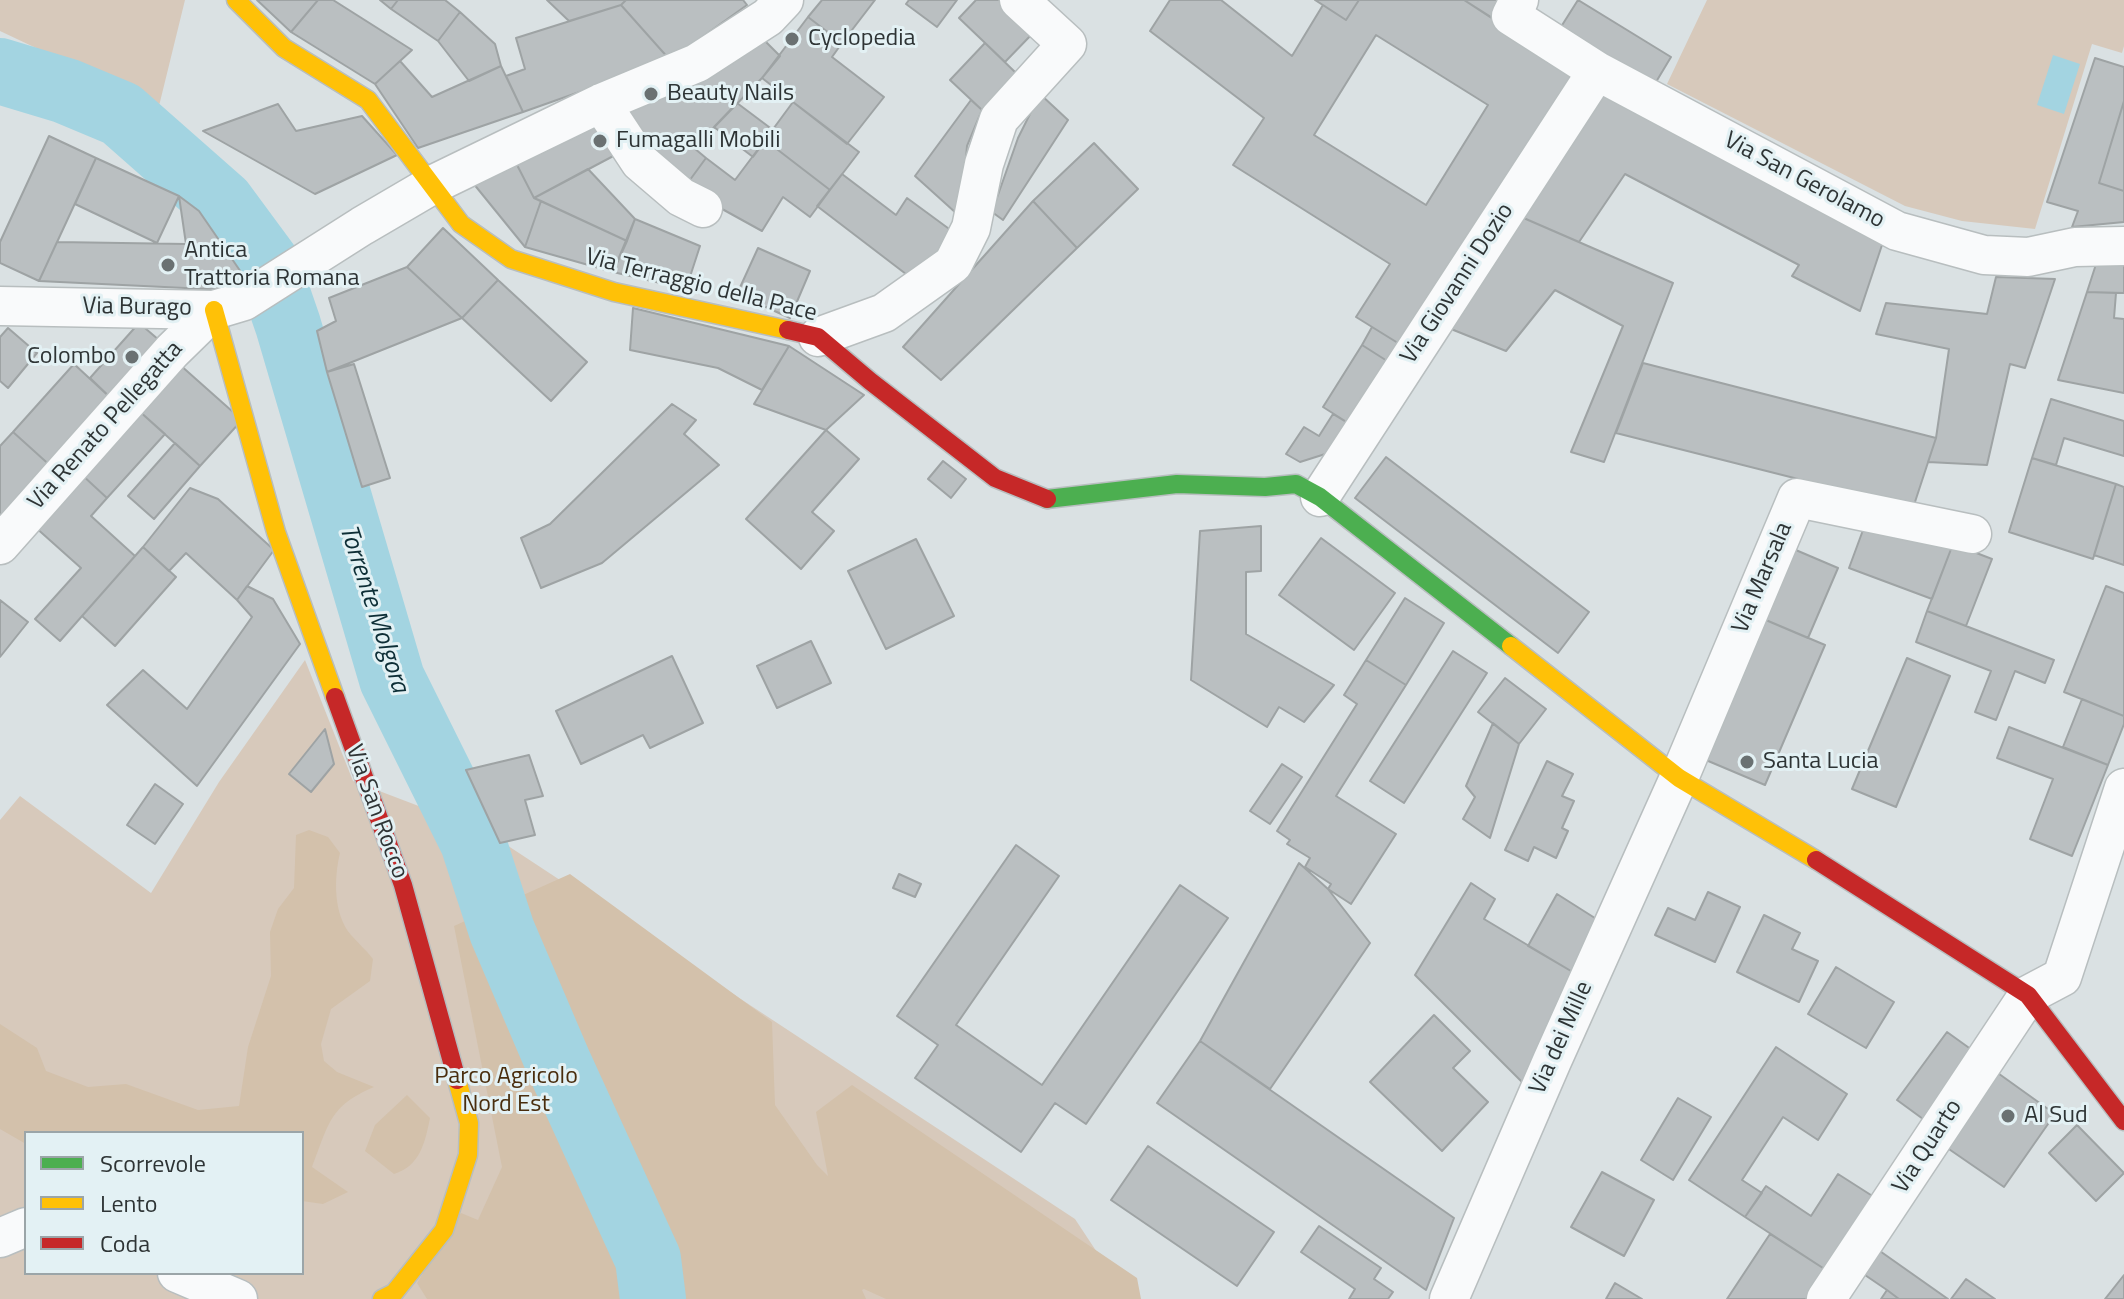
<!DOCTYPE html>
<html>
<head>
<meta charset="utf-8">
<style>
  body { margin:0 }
  #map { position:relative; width:2124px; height:1299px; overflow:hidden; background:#dae1e3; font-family:"Titillium Web",sans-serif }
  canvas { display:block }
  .legend { position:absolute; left:24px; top:1131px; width:280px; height:144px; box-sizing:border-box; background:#e3f1f4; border:2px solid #9ba5a8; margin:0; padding:10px 14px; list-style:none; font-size:24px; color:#2e3435 }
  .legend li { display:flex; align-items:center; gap:16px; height:40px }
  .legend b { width:40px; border:2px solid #9ba5a8 }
</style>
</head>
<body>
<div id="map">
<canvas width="2124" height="1299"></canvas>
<ul class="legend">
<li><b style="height:10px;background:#4caf50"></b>Scorrevole</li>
<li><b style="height:10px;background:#ffc107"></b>Lento</li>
<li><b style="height:10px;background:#c62828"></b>Coda</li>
</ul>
</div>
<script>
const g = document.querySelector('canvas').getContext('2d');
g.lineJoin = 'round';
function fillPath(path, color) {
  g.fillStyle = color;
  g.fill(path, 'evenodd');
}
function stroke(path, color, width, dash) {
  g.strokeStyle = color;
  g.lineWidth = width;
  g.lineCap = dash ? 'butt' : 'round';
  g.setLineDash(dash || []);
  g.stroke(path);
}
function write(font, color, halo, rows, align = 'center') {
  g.font = font + ' "Titillium Web",sans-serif';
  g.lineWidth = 6;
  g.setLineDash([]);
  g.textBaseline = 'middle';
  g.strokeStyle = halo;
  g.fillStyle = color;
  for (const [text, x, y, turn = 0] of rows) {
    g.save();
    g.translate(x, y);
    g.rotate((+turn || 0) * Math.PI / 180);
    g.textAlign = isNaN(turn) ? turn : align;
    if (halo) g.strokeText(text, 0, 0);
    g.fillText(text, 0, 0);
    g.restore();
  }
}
const green = new Path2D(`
  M0,0h185l-26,106 -159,-75z
  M1707,0h417v46l-2,7 -30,-9 -57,185 -73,-8 -57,-15 -238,-122z
  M305,660l48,121 134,51 588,387 53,80h-1128v-479l20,-24 131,97 68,-111zM26,1133h276v140h-276z`);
const forest = new Path2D(`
  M309,830l19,7 12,16c-6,25 -7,61 11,82 7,8 15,15 22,24l-3,22 -39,28 -10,35 3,17 13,11 37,15c-45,19 -45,37 -62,80l36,25 -25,12 -21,-3v-68h-276v11l-26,-15v-105l37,24 9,23 42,16 38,-3 72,26 41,-4 9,-59 23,-71 -1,-44 8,-23 16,-21 2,-53z
  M570,874l202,148 3,83 42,60 11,11 -12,-64 36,-27 285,193 4,21h-255l-22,-10 -2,1 4,9h-439l-10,-16 44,-70 17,7 24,-53 -48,-241z
  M407,1095l23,23c-5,25 -10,48 -36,56l-29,-23 10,-26z`);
const water = new Path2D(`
  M2053,55l27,9 -16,50 -27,-9z`);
const river = new Path2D(`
  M0,71l66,20 55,23 101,89 45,61 21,61 104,354 81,163 29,89 56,131 90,197 5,40`);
const building = new Path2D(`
  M257,0h61l-27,32z
  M318,0h15l79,50 -37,34 -84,-52z
  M380,0h18l-7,9z
  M398,0h47l15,12 -22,29 -47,-32z
  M547,0h79l-5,5 -52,16z
  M626,0h117l4,5 -77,55 -49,-55z
  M822,0h53l-33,43 -34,-26z
  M909,0h48l-20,27 -31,-23z
  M976,0h24l34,32 -29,30 -46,-44z
  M1170,0h51l71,56 31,-51 23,15 13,-20h105l117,74 -175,274 -50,-31 34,-53 -157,-99 31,-47 -114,-87zM1376,35l112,70 -62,100 -112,-70z
  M1315,0h44l-13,20z
  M1464,0h38l-9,19z
  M1578,0l93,57 -18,30 -94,-57z
  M621,5l49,55 -147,52 -17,-36 19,-7 -9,-31z
  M460,12l35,32 6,22 -32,15 -31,-40z
  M808,17l34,26 -10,14 52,40 -37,47 -85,-66z
  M760,36l20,20 -18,22 -68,70 12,10 -22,30 -70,-79z
  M985,43l31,30 -34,37 -32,-30z
  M2095,58l29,9v34l-25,82 25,8v31l-52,5 6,-16 -31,-9z
  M400,61l32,36 69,-31 22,46 -105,36 -43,-64z
  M1605,88l278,154 -23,69 -68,-35 7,-11 -174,-91 -46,68 -60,-26z
  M1040,94l28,26 -65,100 -11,-8 26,-74z
  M971,100l11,10 -15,36 -4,46 -7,21 -41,-37z
  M2124,101v90l-25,-8z
  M793,102l66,50 -29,38 -65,-50z
  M737,103l36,27 -20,27 -39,-30z
  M278,104l18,27 66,-15 35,39 -82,39 -112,-63z
  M601,118l18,35 -85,45 -18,-35z
  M49,136l47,22 -57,123 -39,-18v-21z
  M765,140l65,50 -20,27 -27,-20 -21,34 -78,-43 22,-30 29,22z
  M1094,143l44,46 -61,59 -44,-47z
  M96,158l83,38 -22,47 -82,-39z
  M516,163l18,35 7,3 -16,46 -52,-64z
  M588,169l47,50 -8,22 -93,-43z
  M842,174l54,41 11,-17 49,36 -37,50 -102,-78z
  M179,196l20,15 44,64 -16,15 -188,-9 18,-39 129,2z
  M541,201l86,40 -14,31 -88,-25z
  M1033,201l44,47 -136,132 -38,-33z
  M1519,216l154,67 -69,179 -33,-10 52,-126 -68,-36 -49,61 -55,-22z
  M635,219l65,27 -14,43 -73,-17z
  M443,228l55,52 -36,38 -55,-51z
  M758,248l52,23 -20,47 -53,-24z
  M2099,255l25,1v37l-37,-1z
  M407,267l55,51 -135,54 -10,-41 19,-10 -7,-23z
  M1996,277l59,2 -30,89 -15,-4 -23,101 -59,-3 8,-24 13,-89 -73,-15 10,-31 101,11z
  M498,280l89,82 -36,39 -89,-83z
  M2087,292l29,1 -2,25 10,1v74l-66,-13z
  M633,308l156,38 -27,44 -44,-22 -88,-18z
  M139,323l27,23 -51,56 -25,-24z
  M1372,327l34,21 -11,18 -33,-21z
  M8,328l29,25 -29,35 -8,-7v-44z
  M1362,345l33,21 -39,62 -33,-21z
  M789,346l75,49 -38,35 -72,-26z
  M1643,363l293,75 -23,70 -297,-75z
  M74,364l41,38 -61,67 -41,-37z
  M179,364l63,56 -42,46 -62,-56z
  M354,364l36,114 -28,9 -35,-115z
  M2051,399l73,22v35l-60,-18 -8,27 -24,-7z
  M672,404l24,16 -12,14 35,31 -117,98 -61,25 -20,-50 29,-14z
  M138,410l27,24 -58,64 -26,-24z
  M1333,414l23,14 -15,21 -41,13 -14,-8 18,-27 15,9z
  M826,430l33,29 -47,53 22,19 -33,38 -55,-50z
  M13,432l41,37 -54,60v-83z
  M175,443l25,23 -46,53 -26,-23z
  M1386,457l203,155 -31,41 -203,-155z
  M2032,458l84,26 -23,75 -84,-27z
  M943,461l23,18 -15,19 -23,-19z
  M81,474l26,24 -16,18 44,40 -75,85 -25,-22 46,-51 -47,-42z
  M2116,484l8,3v78l-30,-10z
  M190,488l28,11 56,51 -37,50 -51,-47 -17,18 -26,-24z
  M1866,522l87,22 -21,55 -83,-31z
  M1261,526v45l-15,1v62l88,51 -30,37 -25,-15 -12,20 -76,-47 9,-149z
  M1321,538l74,55 -41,57 -75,-55z
  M916,539l38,77 -68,33 -38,-78z
  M1953,544l39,15 -26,67 -39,-15z
  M1784,545l54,23 -30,70 -54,-23z
  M143,547l33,30 -61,69 -33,-30z
  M247,586l26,13 27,45 -103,142 -90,-81 36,-35 44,39 65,-92 -15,-17z
  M2106,586l18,7v123l-60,-24z
  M1405,598l39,25 -38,62 -40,-25z
  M0,600l28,22 -28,35z
  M1927,611l127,49 -9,23 -30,-12 -19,49 -21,-8 16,-41 -75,-29z
  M1754,615l71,30 -60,140 -71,-30z
  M811,641l20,42 -54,25 -20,-42z
  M1453,651l34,22 -83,130 -34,-22z
  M672,656l31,67 -53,25 -7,-13 -62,29 -25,-53z
  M1907,658l43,18 -54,131 -44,-18z
  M1366,660l40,25 -70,111 60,38 -45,70 -23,-15 3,-5 -26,-17 5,-9 -23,-14 3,-4 -13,-9 80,-127 -13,-9z
  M1505,678l41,31 -27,35 -41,-32z
  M2082,699l42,17v8l-16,41 -45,-18z
  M1493,723l26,21 -29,94 -27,-19 12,-22 -9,-11z
  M2009,727l99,38 -36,91 -42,-17 23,-60 -56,-21z
  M325,729l9,35 -23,28 -22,-18z
  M529,755l14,41 -18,4 10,35 -35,8 -34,-73z
  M1547,761l26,13 -11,22 12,5 -12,27 6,3 -12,27 -22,-11 -6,14 -23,-11z
  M1282,764l20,13 -32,47 -20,-13z
  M155,784l28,20 -28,40 -28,-19z
  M1016,845l43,31 -103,149 86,60 138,-200 48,33 -142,206 -31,-21 -34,49 -106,-74 23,-33 -41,-29z
  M1299,863l29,26 42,54 -100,146 -70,-48z
  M899,874l22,10 -6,13 -22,-9z
  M1471,883l24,16 -11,20 92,55 -53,109 -108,-108z
  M1708,892l32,15 -25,55 -60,-27 13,-27 27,12z
  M1557,894l41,26 -22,54 -48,-28z
  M1764,915l36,18 -8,16 26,12 -19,41 -62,-30z
  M1836,967l58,35 -28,46 -58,-34z
  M1434,1015l36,36 -17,17 35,34 -46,49 -72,-69z
  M1947,1032l25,18 -49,69 -26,-19z
  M1200,1041l254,177 -28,72 -269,-187z
  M1776,1047l71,47 -29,46 -35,-23 -41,63 20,13 -17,24 -56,-37z
  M1995,1071l60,43 -51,73 -61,-42z
  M1678,1098l33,19 -38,63 -32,-20z
  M2077,1125l47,48 -28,28 -47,-48z
  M1148,1146l126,86 -37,54 -126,-86z
  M1602,1172l52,28 -30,56 -53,-29z
  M1838,1174l36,23 -48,73 -81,-53 21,-31 45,30z
  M1319,1226l62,42 -7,11 19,13 -5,7h-39l6,-10 -54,-37z
  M1770,1234l56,36 -19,29h-80z
  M1877,1249l71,50h-49l-12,-9 -25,-17z
  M2124,1275v24h-19z
  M1966,1279l29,20h-44z
  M1615,1283l27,16h-36z
  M1887,1290l12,9h-18z`);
const street = new Path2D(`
  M1519,0l-8,16 86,55 300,160 87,24 44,2 47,-10 49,-1
  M601,103l39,59 41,35 22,11
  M0,306l214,4 30,-9 118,-75 70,-41 169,-82 96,-40 71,-46 16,-17
  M818,337l66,-24 69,-49 18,-36 13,-64 15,-45 68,-75 -48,-44
  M1320,497l277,-426
  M0,545l172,-194 42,-41
  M0,1238l26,-11
  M177,1273l61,26
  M1449,1299l103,-238 127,-283 118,-280 175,36
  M1826,1299l202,-304 34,-18 62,-189`);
const fast = new Path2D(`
  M1047,499l130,-15 88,3 31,-3 24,13 191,149`);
const slow = new Path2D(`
  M236,0l48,48 84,52 93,124 50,35 103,33 174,38
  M214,310l62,222 59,165
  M1511,646l168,132 137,82
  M382,1299l12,-6 50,-63 24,-75 1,-32 -12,-43`);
const jam = new Path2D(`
  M788,330l30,7 52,44 125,97 52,21
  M335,697l68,188 54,195
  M1816,860l212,135 96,126`);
const markers = [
  [792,39,8,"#6a7172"],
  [651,94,8,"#6a7172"],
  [600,141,8,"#6a7172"],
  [168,265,8,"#6a7172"],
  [132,357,8,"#6a7172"],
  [1747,762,8,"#6a7172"],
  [2008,1116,8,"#6a7172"]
];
const poiNames = [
  ["Cyclopedia",808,39],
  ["Beauty Nails",667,94],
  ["Fumagalli Mobili",616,141],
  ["Antica",184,251],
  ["Trattoria Romana",184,279],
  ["Colombo",116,357,"right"],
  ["Santa Lucia",1763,762],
  ["Al Sud",2024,1116]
];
const streetNames = [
  ["Via San Gerolamo",1804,181,28],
  ["Via Giovanni Dozio",1458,284,-57],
  ["Via Terraggio della Pace",701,286,14],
  ["Via Burago",137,308,1],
  ["Via Renato Pellegatta",106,426,-48],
  ["Via Marsala",1763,578,-67],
  ["Via San Rocco",376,812,70],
  ["Via dei Mille",1562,1038,-66],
  ["Via Quarto",1928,1147,-57]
];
const parkNames = [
  ["Parco Agricolo",506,1077],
  ["Nord Est",506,1105]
];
const waterNames = [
  ["Torrente Molgora",373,609,72]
];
fillPath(green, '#d7c9bb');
fillPath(forest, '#d3c1ab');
fillPath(water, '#a3d4e1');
stroke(river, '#a3d4e1', 66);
fillPath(building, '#babfc1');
stroke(building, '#9ea3a4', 2);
stroke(street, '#b8bebf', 41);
stroke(fast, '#b8bebf', 21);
stroke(slow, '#b8bebf', 21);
stroke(jam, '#b8bebf', 21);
stroke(street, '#f9fafb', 38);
stroke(fast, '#4caf50', 18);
stroke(slow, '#ffc107', 18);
stroke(jam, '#c62828', 18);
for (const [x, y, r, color] of markers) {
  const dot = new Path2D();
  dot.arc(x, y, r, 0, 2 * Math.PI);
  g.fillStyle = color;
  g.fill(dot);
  stroke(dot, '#e3f1f4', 3);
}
write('24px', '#2e3435', '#e3f1f4', poiNames, 'left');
write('24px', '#2e3435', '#e3f1f4', streetNames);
write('24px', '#492d0d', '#e3f1f4', parkNames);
write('italic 26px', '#0d2e36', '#e3f1f4', waterNames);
</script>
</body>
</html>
